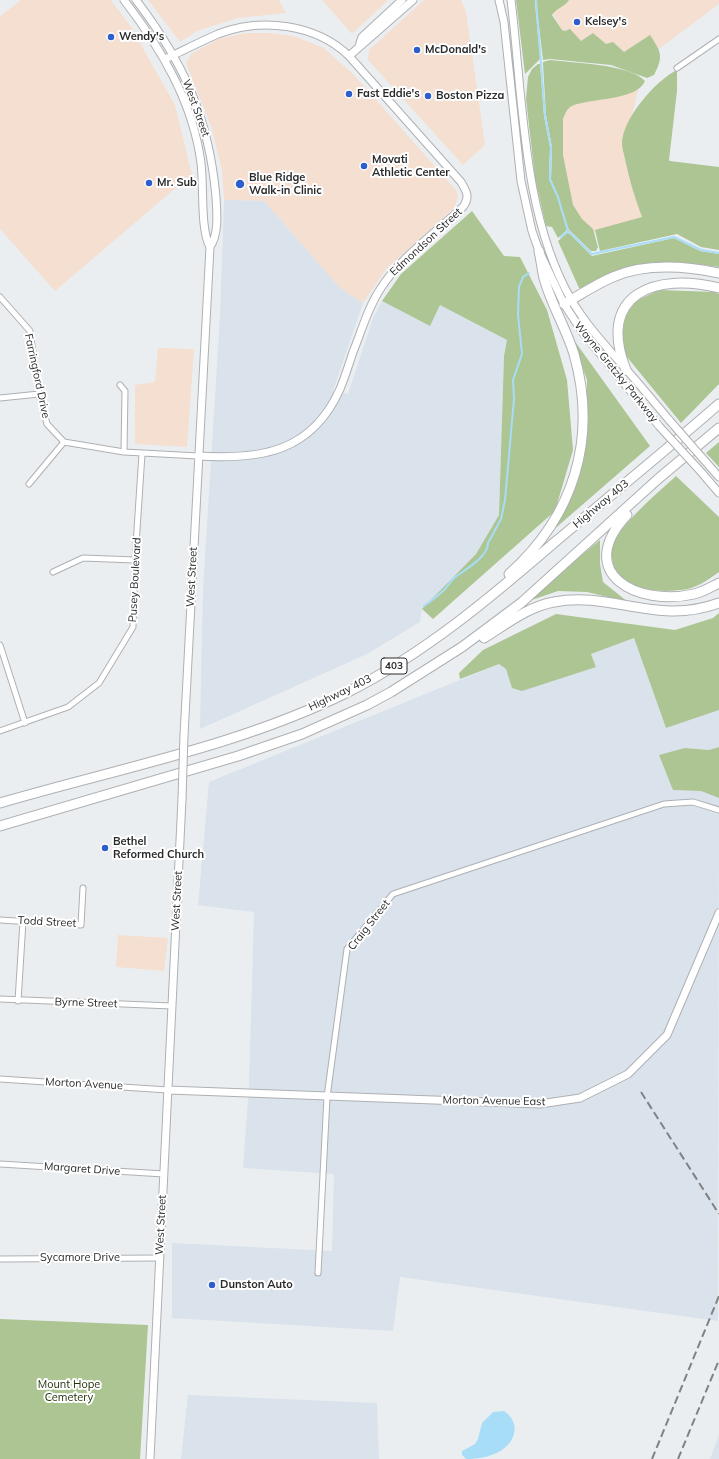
<!DOCTYPE html>
<html>
<head>
<meta charset="utf-8">
<style>
  body { margin:0 }
  canvas { display:block; background:#ebeef1 }
</style>
</head>
<body>
<canvas width="719" height="1459"></canvas>
<script>
const g = document.querySelector('canvas').getContext('2d');
g.lineJoin = 'round';
function fillPath(path, color) {
  g.fillStyle = color;
  g.fill(path, 'evenodd');
}
function stroke(path, color, width, dash) {
  g.strokeStyle = color;
  g.lineWidth = width;
  g.lineCap = dash ? 'butt' : 'round';
  g.setLineDash(dash || []);
  g.stroke(path);
}
function write(font, color, halo, rows, align = 'center') {
  g.font = font + ' Mulish,sans-serif';
  g.lineWidth = 4;
  g.setLineDash([]);
  g.textBaseline = 'middle';
  g.strokeStyle = halo;
  g.fillStyle = color;
  for (const [text, x, y, turn = 0] of rows) {
    g.save();
    g.translate(x, y);
    g.rotate((+turn || 0) * Math.PI / 180);
    g.textAlign = isNaN(turn) ? turn : align;
    if (halo) g.strokeText(text, 0, 0);
    g.fillText(text, 0, 0);
    g.restore();
  }
}
const commercial = new Path2D(`
  M21,0h90l20,27 44,78 19,79 -16,2 -123,105 -55,-62v-213z
  M148,0h131l7,13 -48,5 -41,13 -17,11z
  M322,0h66l-36,34z
  M424,0h37l5,12 19,133 -22,20 -95,-105 1,-10z
  M552,0h167v4l-68,51 -81,-9 -17,-32z
  M246,33h23l25,3 30,12 30,27 102,115 2,7 -4,11 -68,61 -23,34 -23,-15 -76,-87 -40,-1 -2,-30 -11,-44 -25,-63 5,-9 28,-15z
  M639,86l-14,58 20,78 -65,14 -13,-44 -12,-83z
  M158,348l36,1 -7,98 -52,-3v-59l20,-3z
  M118,935l50,3 -4,33 -48,-4z`);
const built = new Path2D(`
  M224,200l40,1 76,87 23,15 -30,88 15,3 25,-76 9,-17 48,25 10,-21 67,35 -3,16 -5,159 -23,39 -54,55 -2,13 -53,32 -167,75 3,-140 17,-273z
  M634,638l32,90 53,-18v37l-10,3 -24,-2 -12,42 28,1 18,7 -1,523 -318,-44 -7,54 -221,-13v-75l160,8 2,-77 -91,-6 6,-82 5,-174 -56,-7 11,-123 290,-118 7,4 6,20 84,-22 -5,-12z
  M188,1395l189,8 2,56h-198z
  M719,1435v24h-9z`);
const green = new Path2D(`
  M516,0h19v3l5,56 -15,15z
  M536,0h33c-4,7 -13,8 -17,15l10,15 3,1 5,-2 11,12 12,-8 13,11 7,-2 11,10 26,-17c11,17 14,21 4,40l-7,3 -36,-13 -61,-6 -7,1z
  M550,60c22,3 80,4 95,21 -8,20 -56,17 -73,25 -5,2 -7,8 -9,13v36l10,50 9,14 11,10 5,18 -2,4h-5l-22,-21 -18,-50 1,-32 -6,-33 -3,-51v-2z
  M538,64h2l4,52 6,31 -1,32 8,18 10,33 -9,8 -6,-11 -6,-1 -11,-48 -9,-79 2,-22 4,-8z
  M677,70v21l-8,69 1,1 49,6v83l-18,-3 -24,-13 -77,17 -5,-21 47,-13c-7,-19 -13,-38 -17,-58 -1,-5 -3,-11 -3,-15 0,-25 34,-64 55,-74z
  M472,211l32,45 16,1 27,53 20,70 6,70 -18,61 -122,108 -11,-10 54,-55 23,-39 5,-159 3,-16 -67,-35 -10,21 -48,-25 19,-27z
  M567,233l3,1 22,22 82,-18 26,13 19,3v13c-23,-3 -48,-7 -71,-4 -17,3 -49,18 -64,26l-5,-1 -21,-47z
  M659,290l55,2 5,2v90l-38,39 -54,-66 -6,-15 4,-26 11,-15z
  M571,336l79,110 -99,86 8,-13 24,-57 4,-41v-41z
  M719,442v25l-13,-14z
  M676,476l43,41v55c-11,8 -24,17 -38,18 -26,3 -65,0 -69,-32 0,-2 -1,-6 0,-9 4,-22 47,-57 64,-73z
  M600,540v24l3,18 25,20 -41,-10 -29,-1 -35,12z
  M719,613v97l-53,18 -32,-90 -43,16 5,13 -74,24 -10,-3 -6,-19 -7,-5 -39,15 -1,-6 24,-23 73,-36 119,16 38,-12z
  M719,747v51l-18,-7 -28,-1 -14,-35 26,-7 24,2z
  M0,1319l148,6 -8,134h-140z`);
const water = new Path2D(`
  M504,1411c15,10 14,28 -2,39 -11,7 -24,9 -36,9l-4,-4v-4l13,-7 3,-5 4,-16 11,-11z`);
const stream = new Path2D(`
  M536,0l9,115 6,33 -1,31 8,18 10,34 24,23 82,-17 27,13 18,3
  M561,237l7,-6
  M424,606c7,-5 14,-10 20,-16 4,-4 6,-8 10,-12 11,-8 34,-21 34,-35l13,-24 4,-19 9,-101 -1,-19 9,-26 -4,-39 1,-28 4,-10 6,-4`);
const street = new Path2D(`
  M677,68l42,-29
  M0,297l30,34 9,63 8,30 17,18 60,10 74,4
  M120,385l5,6 -1,61
  M0,398l39,-4
  M29,484l35,-42
  M53,572l30,-14 52,2
  M0,645l25,78
  M0,731l68,-24 31,-24 34,-56 2,-67 7,-106
  M0,920l81,5 2,-37
  M0,999l172,7
  M18,1001l5,-80
  M0,1079l168,11
  M0,1164l164,10
  M0,1259l160,-1
  M318,1273l9,-176 20,-148 46,-55 271,-90 29,-2 26,8`);
const secondary = new Path2D(`
  M124,0c37,48 69,102 77,163 3,23 -1,66 9,84l-26,488
  M136,0c48,63 73,118 80,197 1,16 3,37 -6,50
  M499,0l5,22 17,159 11,50 7,20 25,53 19,29 76,93
  M511,0c12,96 11,216 61,301 15,25 34,45 53,67 15,17 30,35 45,53
  M359,46l3,-9 40,-37
  M349,56l64,-56
  M165,59c17,-8 35,-17 53,-25 43,-17 98,-10 131,22l112,126c6,10 9,15 2,25 -26,24 -64,52 -82,81 -13,19 -19,42 -28,64 -4,12 -8,25 -13,37 -28,63 -79,71 -142,67
  M712,469l7,8
  M702,473l17,20
  M168,1090l372,14 40,-6 48,-24 39,-39 52,-122
  M150,1459l32,-660`);
const highway = new Path2D(`
  M564,304c16,-9 32,-20 49,-27 32,-14 72,-11 106,-4
  M626,370c-30,-76 29,-98 93,-82
  M627,515c-54,58 10,92 67,79 9,-2 17,-7 25,-11
  M509,574c65,-58 89,-136 65,-220 -8,-26 -23,-50 -30,-76 -2,-9 -3,-18 -5,-27
  M484,638c21,-13 45,-32 70,-36 58,-11 103,24 165,1
  M0,803c116,-34 239,-57 348,-111 77,-39 142,-94 207,-150 55,-46 110,-91 164,-138
  M0,826l238,-70 64,-22 65,-29 24,-13 71,-45 59,-44 137,-124 61,-51`);
const rail = new Path2D(`
  M641,1092l78,122
  M652,1459l67,-163
  M678,1459l41,-99`);
const secondaryBridge = new Path2D(`
  M670,421l42,48
  M659,426l43,47
  M182,799l2,-64`);
const markers = [
  [577,22,4,"#2d5ecd"],
  [111,37,4,"#2d5ecd"],
  [417,50,4,"#2d5ecd"],
  [349,94,4,"#2d5ecd"],
  [428,96,4,"#2d5ecd"],
  [364,166,4,"#2d5ecd"],
  [149,183,4,"#2d5ecd"],
  [240,184,5,"#2d5ecd"],
  [105,848,4,"#2d5ecd"],
  [212,1285,4,"#2d5ecd"]
];
const shields = [
  [394,666,26]
];
const shieldNames = [
  ["403",394,666]
];
const poiNames = [
  ["Kelsey's",585,22],
  ["Wendy's",119,37],
  ["McDonald's",425,50],
  ["Fast Eddie's",357,94],
  ["Boston Pizza",436,96],
  ["Movati",372,160],
  ["Athletic Center",372,173],
  ["Blue Ridge",249,178],
  ["Walk-in Clinic",249,191],
  ["Mr. Sub",157,183],
  ["Bethel",113,842],
  ["Reformed Church",113,855],
  ["Dunston Auto",220,1285]
];
const streetNames = [
  ["West Street",196,108,70],
  ["Edmondson Street",426,242,-43],
  ["Wayne Gretzky Parkway",616,372,51],
  ["Farringford Drive",37,376,78],
  ["Highway 403",601,504,-40],
  ["West Street",192,577,-87],
  ["Pusey Boulevard",135,580,-87],
  ["Highway 403",340,693,-26],
  ["West Street",177,901,-87],
  ["Todd Street",47,922,3],
  ["Craig Street",369,925,-52],
  ["Byrne Street",86,1003,2],
  ["Morton Avenue",84,1084,3],
  ["Morton Avenue East",494,1101,1],
  ["Margaret Drive",82,1169,4],
  ["West Street",161,1225,-87],
  ["Sycamore Drive",80,1258]
];
const parkNames = [
  ["Mount Hope",69,1385],
  ["Cemetery",69,1398]
];
fillPath(commercial, '#f4dfd1');
fillPath(built, '#dae2eb');
fillPath(green, '#acc593');
fillPath(water, '#a8ddf7');
stroke(stream, '#a8ddf7', 2);
stroke(street, '#aeb0b3', 7);
stroke(secondary, '#aeb0b3', 9);
stroke(highway, '#aeb0b3', 11);
stroke(street, '#fff', 5);
stroke(secondary, '#fff', 7);
stroke(highway, '#fff', 9);
stroke(rail, '#808283', 2, [8, 4]);
stroke(secondaryBridge, '#aeb0b3', 9, []);
stroke(secondaryBridge, '#fff', 7);
for (const [x, y, r, color] of markers) {
  const dot = new Path2D();
  dot.arc(x, y, r, 0, 2 * Math.PI);
  g.fillStyle = color;
  g.fill(dot);
  stroke(dot, '#fff', 1.5);
}
for (const [x, y, w] of shields) {
  const box = new Path2D();
  box.roundRect(x - w / 2, y - 8, w, 16, 3);
  g.fillStyle = '#fff';
  g.fill(box);
  stroke(box, '#2a2b2c', 1);
}
write('bold 10px', '#2a2b2c', null, shieldNames);
write('bold 11px', '#2a2b2c', '#fff', poiNames, 'left');
write('11px', '#2a2b2c', '#fff', streetNames);
write('11px', '#23340b', '#fff', parkNames);
</script>
</body>
</html>
